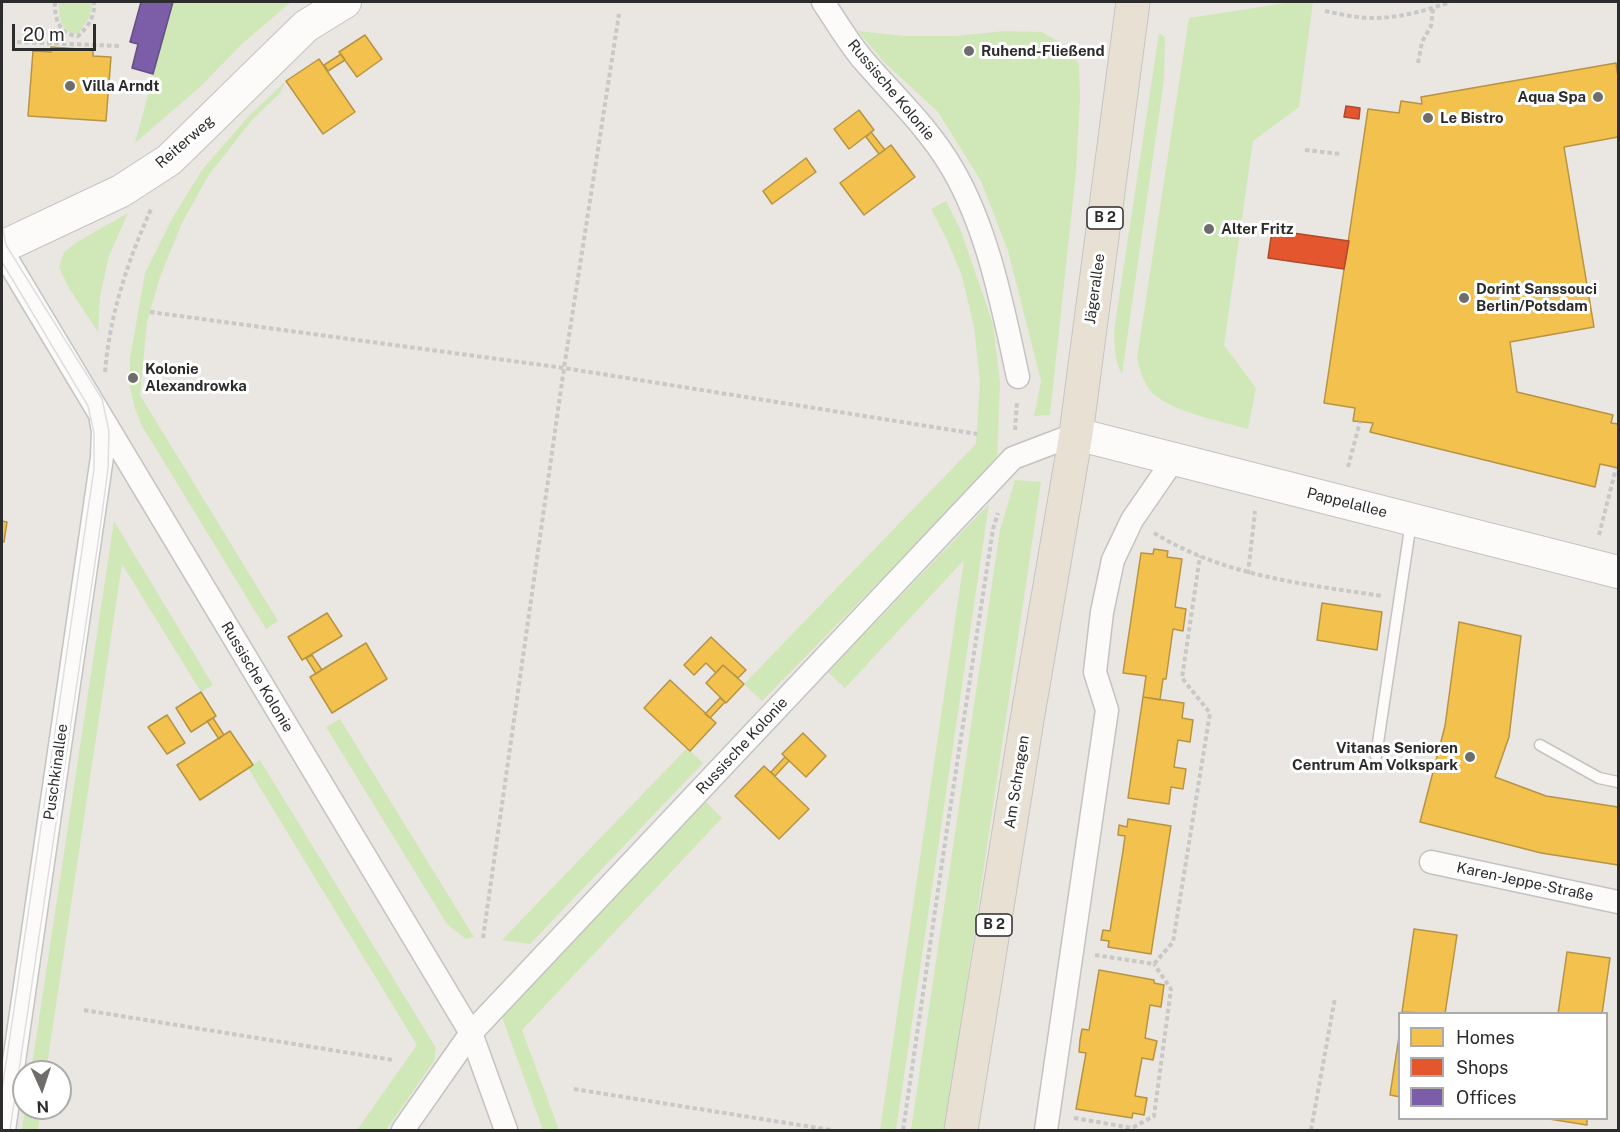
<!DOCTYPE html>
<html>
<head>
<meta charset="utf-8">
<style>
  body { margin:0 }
  #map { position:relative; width:1620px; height:1132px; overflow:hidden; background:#eae6e1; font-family:"Public Sans",sans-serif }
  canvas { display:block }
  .frame { position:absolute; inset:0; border:3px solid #2c2c2c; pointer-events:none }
  .legend { position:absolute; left:1398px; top:1012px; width:210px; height:108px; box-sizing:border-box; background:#fff; border:2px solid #ababab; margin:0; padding:8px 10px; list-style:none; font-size:18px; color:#2c2c2c }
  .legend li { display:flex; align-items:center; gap:12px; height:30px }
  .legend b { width:30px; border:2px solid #ababab }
  .north { position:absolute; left:12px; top:1060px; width:60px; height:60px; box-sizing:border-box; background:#fff; border:2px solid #ababab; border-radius:50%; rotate:177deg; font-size:16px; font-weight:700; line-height:24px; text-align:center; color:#2c2c2c }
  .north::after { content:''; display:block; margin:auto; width:21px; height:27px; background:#6e6d6b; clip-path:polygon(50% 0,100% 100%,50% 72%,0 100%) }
  .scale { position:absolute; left:12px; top:24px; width:84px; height:27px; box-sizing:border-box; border:3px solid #2c2c2c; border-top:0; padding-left:8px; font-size:18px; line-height:21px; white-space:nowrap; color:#2c2c2c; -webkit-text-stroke:4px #fff; paint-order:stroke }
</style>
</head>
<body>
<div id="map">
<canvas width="1620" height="1132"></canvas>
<div class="frame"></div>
<ul class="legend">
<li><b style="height:16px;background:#f2c14e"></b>Homes</li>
<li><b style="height:16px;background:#e4572e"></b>Shops</li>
<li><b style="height:16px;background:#7b5ea7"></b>Offices</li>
</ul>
<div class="north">N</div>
<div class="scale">20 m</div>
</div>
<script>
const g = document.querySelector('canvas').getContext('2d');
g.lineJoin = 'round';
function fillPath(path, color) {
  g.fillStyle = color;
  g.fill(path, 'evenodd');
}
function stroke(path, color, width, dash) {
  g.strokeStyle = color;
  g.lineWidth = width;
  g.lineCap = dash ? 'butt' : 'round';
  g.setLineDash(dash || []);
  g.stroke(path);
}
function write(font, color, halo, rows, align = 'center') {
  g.font = font + ' "Public Sans",sans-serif';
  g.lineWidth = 6;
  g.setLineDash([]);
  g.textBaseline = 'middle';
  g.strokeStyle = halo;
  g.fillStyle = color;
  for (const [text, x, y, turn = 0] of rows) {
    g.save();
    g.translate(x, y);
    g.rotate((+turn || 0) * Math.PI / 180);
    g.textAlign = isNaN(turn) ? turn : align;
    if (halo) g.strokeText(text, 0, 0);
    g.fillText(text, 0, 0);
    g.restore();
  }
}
const green = new Path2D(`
  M59,2h33l-2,14 -12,18c-17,-1 -20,-18 -19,-32z
  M173,2h118l-48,41 -43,44 -65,56z
  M1293,2h20l-14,105 -46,34 -29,204 32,43 -8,41c-27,-8 -82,-18 -99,-40 -7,-10 -9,-20 -12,-31l52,-340z
  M858,31l45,5h52l50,-5 37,1 24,14 13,18 1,35 -4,73 -26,243 -16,1 7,-35 -33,-130 -27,-70 -43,-69 -55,-51z
  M1159,33l6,4 -1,43 -42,294c-8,-13 -7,-27 -8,-43z
  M286,81l-6,12 -28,27 -44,56 -26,47 -22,54 -13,45 -7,73 138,226 -12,8 -124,-203 -7,-17 -5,-21v-30l15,-85 27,-54 30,-49 46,-53z
  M946,201l15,30 32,93 7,59 -3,78 -235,240 -18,-17 232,-240 4,-62 -6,-56 -13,-53 -15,-35 -15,-29z
  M128,213l-19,43 -9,40 -2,36 -29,-44 -10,-21 5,-15 13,-10z
  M1015,480l26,2 -96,648h-34l89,-600z
  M989,504l-93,626h-16l84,-570 -119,128 -17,-16z
  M114,521l99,164 -12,7 -79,-128 -76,508h-15z
  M340,719l134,218 -8,2 -19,-15 -121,-197z
  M687,748l16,15 -173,181 -28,-4z
  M260,760l176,288 -2,13 -48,69h-29l60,-85 -169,-277z
  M705,801l17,17 -200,212 37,100h-16l-41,-113z
  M25,1108h16l-3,22h-16z`);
const homes = new Path2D(`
  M365,35l17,24 -25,18 -18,-25z
  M51,47l42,3v6l18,1 -5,64 -78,-5 5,-65 18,1z
  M341,54l4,6 -17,11 -4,-6z
  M319,59l36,53 -32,22 -37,-53z
  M1616,63l2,14v60l-54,10 30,180 -84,15 7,50 96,23 -2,8 7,1v44l-18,-4 -5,23 -225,-55 3,-9 -20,-2 2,-13 -31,-5 44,-294 31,4 2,-12 21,3 -1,-7z
  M859,110l15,20 -25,19 -15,-20z
  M871,132l14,18 -6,4 -13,-17z
  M891,145l24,32 -51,38 -24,-32z
  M806,158l10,14 -44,32 -9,-13z
  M2,521l5,1 -3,20h-2z
  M1154,549l14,2 -1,6 15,2 -7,48 11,2 -3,22 -10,-2 -7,50h-3l-3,21 -17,-3 3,-21 -23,-3 18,-120 12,1z
  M1322,603l60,9 -5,38 -60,-10z
  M327,613l15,23 -40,24 -14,-23z
  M1459,622l62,14 -12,101 -14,40 51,19 72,11v58l-77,-12 -121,-31 25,-96z
  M711,637l35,33 -8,8 -15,-13 -7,8 -10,-10 -12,12 -10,-10z
  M366,643l21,36 -55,34 -22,-36z
  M312,655l10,15 -6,4 -10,-16z
  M723,665l21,19 -18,19 -20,-20z
  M670,680l46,43 -26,28 -46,-43z
  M201,692l15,24 -25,16 -15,-24z
  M1143,697l41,6 -2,15 11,2 -3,22 -12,-2 -4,27 12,2 -3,20 -12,-2 -2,17 -41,-6z
  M720,698l5,4 -15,16 -5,-4z
  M167,715l18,28 -18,11 -19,-27z
  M213,718l11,17 -5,4 -12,-18z
  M230,731l23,34 -53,35 -23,-35z
  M803,733l23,23 -20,21 -24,-23z
  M785,757l4,4 -14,15 -4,-4z
  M764,766l45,43 -30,30 -44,-43z
  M1128,819l43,7 -20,128 -43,-7 1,-6 -8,-1 2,-10 7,1 13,-80 2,-15 -7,-1 1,-10 8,2z
  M1414,929l43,6 -12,79 -43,-2z
  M1567,952l43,6 -8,56h-44z
  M1099,970l55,10v3l10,2 -3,22 -11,-2 -5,33 12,3 -4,19 -11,-2 -7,38 12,2 -3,17 -11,-2 -1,5 -56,-9 10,-56 -7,-1 1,-12 2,-11 7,1z
  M1400,1030v67l-10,-2z
  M1543,1118h44v7z`);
const shops = new Path2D(`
  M1346,106l14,2 -1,11 -15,-2z
  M1272,230l77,11 -5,28 -76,-11z`);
const offices = new Path2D(`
  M141,2h32l-20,72 -21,-6 6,-24 -8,-2z`);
const path = new Path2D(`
  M55,2c-1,17 5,33 23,34 11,-10 17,-20 16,-34
  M1325,11c15,3 31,7 47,7 27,0 53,-7 78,-16
  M17,42l104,4
  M1418,63l4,-21 9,-16 2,-18
  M1305,150l36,4
  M150,312l414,56 413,66
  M105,372c5,-59 23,-112 47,-165
  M1015,430l2,-28
  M1348,467l12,-45
  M1154,533c70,43 149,51 228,63
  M1599,535l17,-67
  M1248,574l7,-63
  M483,938l81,-570 55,-354
  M1095,955l59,9 19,-22 37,-229 -28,-35 18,-122
  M84,1010l309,50
  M574,1089l257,41
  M1074,1118l58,10 22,-12 17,-127 -17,-25
  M903,1130l44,-301 46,-300 5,-16
  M1311,1130l24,-132`);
const lane = new Path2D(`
  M1540,745l59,33 19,4
  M1376,756l35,-234`);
const street = new Path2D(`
  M823,2c13,19 26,42 42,60 30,35 63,65 87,106 36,61 51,140 66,209
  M2,251l469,782 35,97
  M1431,862l187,40
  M4,1130l98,-673 1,-26 -2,-10
  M403,1130l68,-97 542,-575 63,-24
  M1046,1130l61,-420 -12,-38 7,-60 11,-52 19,-40 42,-61`);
const secondary = new Path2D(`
  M2,247l119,-56 48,-31 137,-134 39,-24
  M1076,434l542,138`);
const primary = new Path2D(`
  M961,1130l66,-410 49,-286 57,-432`);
const tram = new Path2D(`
  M2,29l1,-27
  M2,224l4,21 96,154 7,32 -1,38 -9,67 -89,594
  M2,262l86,144 6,27v36l-92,621`);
const markers = [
  [969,51,6,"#6e6d6b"],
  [70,86,6,"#6e6d6b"],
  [1598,97,6,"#6e6d6b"],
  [1428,118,6,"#6e6d6b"],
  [1209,229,6,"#6e6d6b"],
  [1464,298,6,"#6e6d6b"],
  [133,378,6,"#6e6d6b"],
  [1470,757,6,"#6e6d6b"]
];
const shields = [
  [1105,218,36],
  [994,925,36]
];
const shieldNames = [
  ["B 2",1105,218],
  ["B 2",994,925]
];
const poiNames = [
  ["Ruhend-Fließend",981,51],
  ["Villa Arndt",82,86],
  ["Aqua Spa",1586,97,"right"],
  ["Le Bistro",1440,118],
  ["Alter Fritz",1221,229],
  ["Dorint Sanssouci",1476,289],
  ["Berlin/Potsdam",1476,306],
  ["Kolonie",145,369],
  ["Alexandrowka",145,386],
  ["Vitanas Senioren",1458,748,"right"],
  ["Centrum Am Volkspark",1458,765,"right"]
];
const streetNames = [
  ["Russische Kolonie",891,90,50],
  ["Reiterweg",185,142,-41],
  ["Jägerallee",1095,289,-82],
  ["Pappelallee",1347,503,14],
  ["Russische Kolonie",257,677,59],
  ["Russische Kolonie",742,746,-47],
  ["Puschkinallee",56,772,-82],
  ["Am Schragen",1017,782,-81],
  ["Karen-Jeppe-Straße",1525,882,12]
];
fillPath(green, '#d0e8b8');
fillPath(homes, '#f2c14e');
stroke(homes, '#b79444', 1.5);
fillPath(shops, '#e4572e');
stroke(shops, '#ad4a2d', 1.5);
fillPath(offices, '#7b5ea7');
stroke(offices, '#634f82', 1.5);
stroke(lane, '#c3c3c2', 13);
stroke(street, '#c3c3c2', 25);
stroke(secondary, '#c3c3c2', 34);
stroke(primary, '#c6c4c2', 35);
stroke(path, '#c8c8c7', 4, [4.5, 3]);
stroke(lane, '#fcfbfa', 10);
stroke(street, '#fcfbfa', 22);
stroke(secondary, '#fcfbfa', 32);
stroke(primary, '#e8e1d3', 33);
stroke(tram, '#dedee0', 1.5);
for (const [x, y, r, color] of markers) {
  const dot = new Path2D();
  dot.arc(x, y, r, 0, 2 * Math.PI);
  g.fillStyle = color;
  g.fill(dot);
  stroke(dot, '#fff', 2);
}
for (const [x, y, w] of shields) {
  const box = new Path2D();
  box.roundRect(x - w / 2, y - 11, w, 22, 4.5);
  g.fillStyle = '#fff';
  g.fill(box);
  stroke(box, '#2c2c2c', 1.5);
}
write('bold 14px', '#2c2c2c', null, shieldNames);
write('bold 15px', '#2c2c2c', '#fff', poiNames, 'left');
write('15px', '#2c2c2c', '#fff', streetNames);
</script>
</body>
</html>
